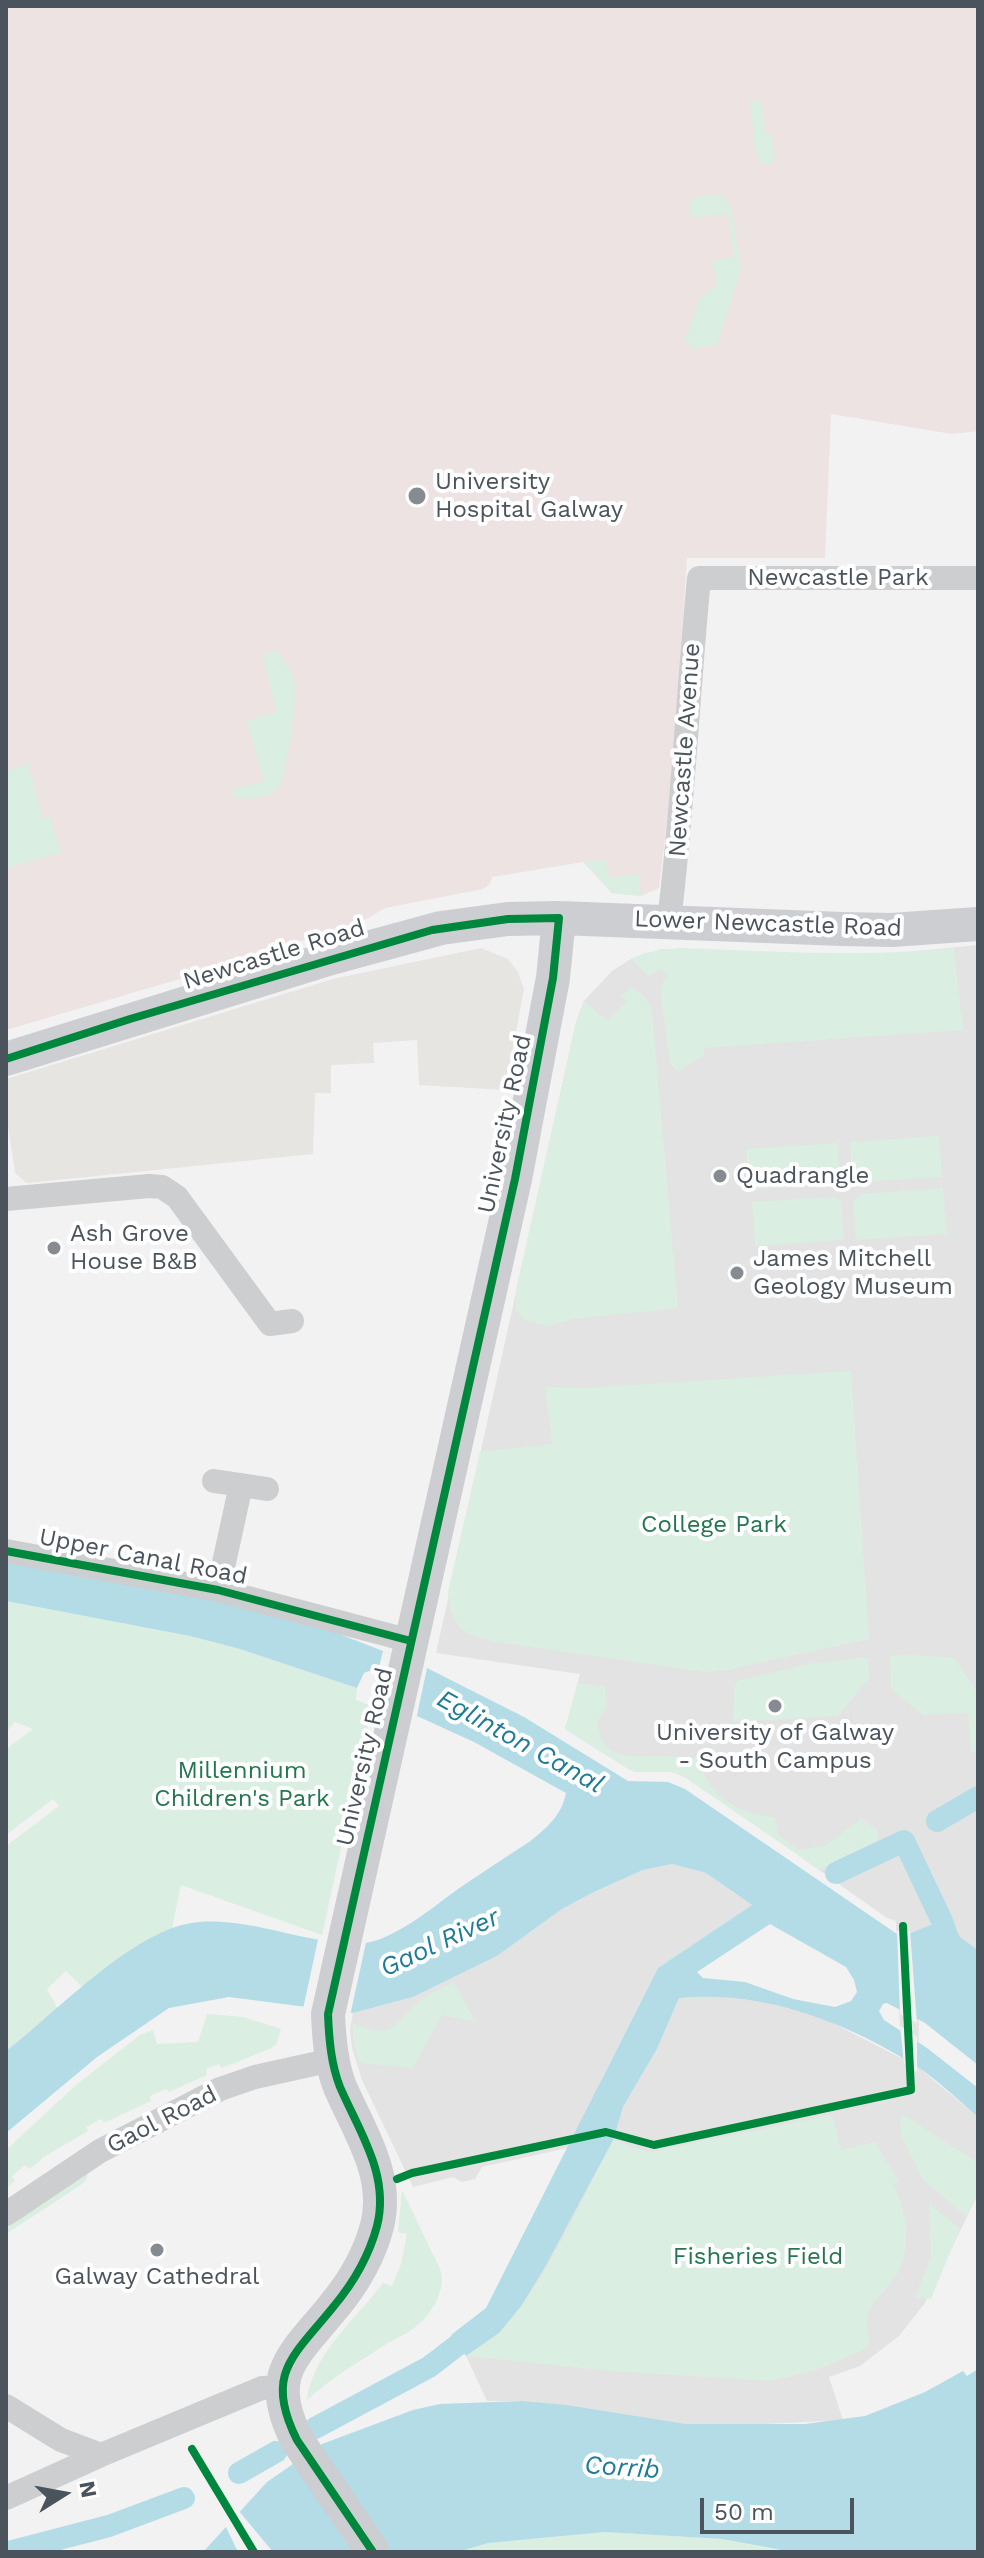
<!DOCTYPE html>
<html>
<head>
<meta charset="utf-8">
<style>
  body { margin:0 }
  #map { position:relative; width:984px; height:2558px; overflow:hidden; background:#f2f2f2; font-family:"Work Sans",sans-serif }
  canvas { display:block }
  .frame { position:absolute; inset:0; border:8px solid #4b545c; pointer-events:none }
  .north { position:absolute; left:24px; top:2454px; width:80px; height:80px; -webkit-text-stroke:6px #fff; paint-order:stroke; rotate:79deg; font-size:22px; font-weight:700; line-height:32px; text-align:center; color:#4b545c }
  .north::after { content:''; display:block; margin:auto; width:28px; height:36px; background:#4b545c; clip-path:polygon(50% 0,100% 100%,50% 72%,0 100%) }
  .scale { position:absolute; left:700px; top:2498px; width:154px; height:36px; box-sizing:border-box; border:4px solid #4b545c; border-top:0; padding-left:10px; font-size:24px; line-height:28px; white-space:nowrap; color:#4b545c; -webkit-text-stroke:6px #fff; paint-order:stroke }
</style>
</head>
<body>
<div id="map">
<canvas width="984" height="2558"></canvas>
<div class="frame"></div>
<div class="north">N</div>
<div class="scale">50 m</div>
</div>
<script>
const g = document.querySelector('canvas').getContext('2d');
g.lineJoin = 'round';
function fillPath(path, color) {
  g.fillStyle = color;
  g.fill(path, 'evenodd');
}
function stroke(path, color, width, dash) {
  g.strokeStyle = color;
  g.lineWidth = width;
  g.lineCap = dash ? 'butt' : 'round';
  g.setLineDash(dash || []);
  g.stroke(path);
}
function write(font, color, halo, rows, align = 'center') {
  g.font = font + ' "Work Sans",sans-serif';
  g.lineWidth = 8;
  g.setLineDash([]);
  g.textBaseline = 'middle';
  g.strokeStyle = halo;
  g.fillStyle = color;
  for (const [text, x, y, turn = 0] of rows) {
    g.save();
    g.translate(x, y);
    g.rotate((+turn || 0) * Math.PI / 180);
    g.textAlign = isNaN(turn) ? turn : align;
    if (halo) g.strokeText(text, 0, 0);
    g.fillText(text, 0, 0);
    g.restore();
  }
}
const commercial = new Path2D(`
  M481,948l27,11 10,13 6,17 -19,101 -86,-5 -2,-45 -44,3 1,20 -43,2v28h-16l-2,61 -286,29 -12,-10 -9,-60v-34l327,-100z`);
const education = new Path2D(`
  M978,945v1005l-18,-13 -10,-19 -39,16 8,91 -1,42 60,50v77l-53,109 -26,33 -39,30 -31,11 14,43 -97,5 -60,-1 -164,-23h-35l-21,-45 33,-23 104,-193 -121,27 -7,12 -13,3 -9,-5 -40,10 -51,-107 -10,-32 -2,-19 3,-16 60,-16 84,-41 65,-47 32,-17 49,-22 29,-6 34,9 46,32 -94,63 -59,116 24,23 34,-58 22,-51 28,-3 58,7 56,15 80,41 -5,-137 -9,-3 -194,-137 -25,-11 -31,2 -7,-2 -65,-41 15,-55 -144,-21 140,-631 8,-21 28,-30 19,-12 31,-10 164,6 60,-1z`);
const medical = new Path2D(`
  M6,6h972v425l-26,3 -121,-20 -6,144h-138l-15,221 -13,109 -18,8 -29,-3 -29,-31 -91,15 -2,7 -7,5 -98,19 -32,19 -30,10 -34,6 -7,6 -276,81z`);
const green = new Path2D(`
  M761,100l4,33h6l4,26 -7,6 -8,-4 -5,-13 -5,-45z
  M720,194l11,13 10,62 -24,76 -25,4 -7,-10 15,-40 17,-15 -4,-22 21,-6 -6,-42 -39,4 2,-20z
  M277,650c5,10 16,22 18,33 2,16 -8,95 -17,105 -11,11 -33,13 -47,8l3,-7 30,-8 -17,-60 29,-9 -13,-57z
  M28,764l15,55 7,-2 11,36 -55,15v-97z
  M607,860l2,18 30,-4 2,22 -29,-3 -28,-31z
  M678,948c93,3 183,10 276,0l9,82 -259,18v8l-28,16 -6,-10 -9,-66v-10l6,-11 -6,-6 -12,7 -18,-17 14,-6z
  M631,986l15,12 6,13 26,297 -105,11 -26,7 -21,-5 -10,-11v-20l60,-268 8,-21 24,20 18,-20 -5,-4z
  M939,1136l3,41 -81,5 -9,-6 -2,-34z
  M838,1143l2,34 -8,7 -83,6 -3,-41z
  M943,1188l4,46 -91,6 -3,-38 7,-8z
  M833,1197l8,5 3,38 -89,6 -3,-44z
  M851,1371l18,268 -143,31 -21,2 -208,-30c-35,-8 -45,-13 -49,-50l32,-140 72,-8 -7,-57 39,1z
  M6,1601l184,35 50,13 117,39 -1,12 16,6 -50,229 -141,-50 -9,43 -23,11 -67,48 -16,-16 -19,18 11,20 -52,42v-205l53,-40 -6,-7 -47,36v-86l27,-20 -18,-7 -9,10z
  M911,1655l43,3 24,36v54l-7,6 -3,-41 -45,2 -32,-26 -1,-33z
  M868,1657l1,22 -31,37 -105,6 1,-34 3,-7 72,-17z
  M578,1683l27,4 2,20 -10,15c6,37 28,35 58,34 15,0 31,1 46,2 1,37 41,57 74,59l3,18 21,15 27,-5 36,-27 3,4 12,7 2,11 -59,30 -140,-96c-17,-5 -34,1 -50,-4l-65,-41z
  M454,1982l21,40 -33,-7 -29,53 -54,-5 -6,-23v-17c40,18 41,1 67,-22 9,-8 23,-13 34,-19z
  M207,2014l36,3 38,12 -5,16 -7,4 -47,19 -3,-4 -13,5 1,6 -38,17 -3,-3 -16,7 1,5 -47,22 -3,-4 -15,8 2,4 -44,26 -14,12 -5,-4 -13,11 3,5 -9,7v-38l70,-65 64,-50 13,-5 4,14 41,-2z
  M901,2113l77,50v28l-11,26 -44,-37 -23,-47z
  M832,2115l9,35 34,-8 23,38 -5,5c15,29 21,69 -1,97 -8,10 -18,18 -23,30 -4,10 0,21 0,31l-6,7 -49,21 -44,10 -159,-10 -145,-15c11,-8 25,-15 35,-25 47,-52 79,-129 112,-191l36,12z
  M88,2170l-1,9 -5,5 -76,50v-10z
  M402,2190l38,79c7,18 -7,43 -21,55 -8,8 -21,13 -31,19 -28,18 -57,35 -81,57 6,-47 49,-81 76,-117l9,3 9,-22 6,-30 -9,-2z
  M929,2204l31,24 -29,71 -16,-2 16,-40z
  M605,2532l117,7 63,13h-326l29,-9z`);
const water = new Path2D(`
  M6,1559l109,19 193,44 119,46 97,49 104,64 40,1 17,7 212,145 14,-1 39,-16 10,20 18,13v115l-53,-42 -38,-20 -4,1 -4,7 5,9 43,28 51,40v29c-20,-17 -40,-37 -62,-51 -70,-44 -153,-76 -237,-68l-22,51 -34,58 -10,33 -68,127 -24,39 -22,27 -33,23 -15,-21 35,-27 172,-340 94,-63 -46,-32 -34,-9 -29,6 -49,22 -32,17 -65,47 -84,41 -60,16 -124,-16 -60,11 -72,49 -91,76v-82c50,-39 107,-100 166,-123 60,-22 130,19 192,15 28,-2 71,-37 94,-54 23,-16 47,-31 71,-47 18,-14 33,-27 37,-49l-92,-51 -57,-26 -40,-42 -8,-3 -5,2 -7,15 -117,-39 -50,-13 -184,-35zM770,1924l76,43 8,13 3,12 -6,9 -16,6 -42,-8 -48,-17 -42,-4 -6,-6z
  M978,2369v183h-186l-70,-13 -117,-7 -117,11 -30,9h-255l64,-70 55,-38 91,-34 27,-6 82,-3 44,4 120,19h119l60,-8 60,-24 38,-21 4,5z`);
const pier = new Path2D(`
  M383,1651l44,17 -11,52 -40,-40z
  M897,1931h13l7,92 -17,-9z
  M319,1935l48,3 -17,78 -47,-7z
  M900,2026l17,11v35l-13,-8z
  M239,2507v4l34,41h-35l-14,-29z`);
const canal = new Path2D(`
  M937,1821l41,-24
  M836,1873l68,-32 38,80 9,26
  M315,2428l114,-61 51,-39
  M239,2473l37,-21
  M9,2552l100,-26 75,-28`);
const street = new Path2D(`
  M669,921c14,-114 19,-229 30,-343h279
  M6,1199l143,-13 13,1 15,10 93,127 22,-3
  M214,1481l53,8
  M6,1551l212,39 193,51
  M218,1590l23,-105
  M6,2214l94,-63 120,-62 35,-12 77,-17
  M6,2406l55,34 40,15 161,-67 21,-1
  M6,2498l95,-43`);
const secondary = new Path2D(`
  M6,1059l325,-101 110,-30 67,-9 51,-1 283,11 49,1 87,-6
  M373,2552l-76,-112c-34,-67 -2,-85 37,-134 20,-24 35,-50 43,-80 13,-51 -18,-95 -37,-139 -9,-23 -11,-48 -12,-73l187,-835 38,-201 6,-60`);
const cycleway = new Path2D(`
  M6,1059l124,-40 302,-89 76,-11 51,-1 -6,60 -38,201 -187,835c1,25 3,50 12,73 19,44 50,88 37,139 -8,30 -23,56 -43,80 -39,49 -71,67 -37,134l76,112
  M6,1551l212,39 193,51
  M397,2179l15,-6 194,-41 48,13 257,-55 -8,-164
  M192,2449l62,103`);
const markers = [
  [417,496,10,"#858b90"],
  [720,1176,8,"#858b90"],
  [54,1248,8,"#858b90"],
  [737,1273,8,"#858b90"],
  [775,1706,8,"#858b90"],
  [157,2250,8,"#858b90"]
];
const poiNames = [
  ["University",435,482],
  ["Hospital Galway",435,510],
  ["Quadrangle",736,1176],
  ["Ash Grove",70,1234],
  ["House B&B",70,1262],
  ["James Mitchell",753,1259],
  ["Geology Museum",753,1287],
  ["University of Galway",775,1733,"center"],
  ["- South Campus",775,1761,"center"],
  ["Galway Cathedral",157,2277,"center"]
];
const streetNames = [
  ["Newcastle Park",838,578],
  ["Newcastle Avenue",685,750,-86],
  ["Lower Newcastle Road",768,924,2],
  ["Newcastle Road",274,955,-17],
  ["University Road",505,1124,-78],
  ["Upper Canal Road",143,1557,11],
  ["University Road",365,1757,-77],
  ["Gaol Road",162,2120,-27]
];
const parkNames = [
  ["College Park",714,1525],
  ["Millennium",242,1771],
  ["Children's Park",242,1799],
  ["Fisheries Field",758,2257]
];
const waterNames = [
  ["Eglinton Canal",520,1742,29],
  ["Gaol River",440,1943,-25],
  ["Corrib",622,2468,4]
];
fillPath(commercial, '#e6e5e1');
fillPath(education, '#e4e3e3');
fillPath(medical, '#ece3e2');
fillPath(green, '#daeee2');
fillPath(water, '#b3dce7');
fillPath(pier, '#f2f2f2');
stroke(canal, '#b3dce7', 22);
stroke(street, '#ccced0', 24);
stroke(secondary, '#cdced1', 34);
stroke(cycleway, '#00873e', 8);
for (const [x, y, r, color] of markers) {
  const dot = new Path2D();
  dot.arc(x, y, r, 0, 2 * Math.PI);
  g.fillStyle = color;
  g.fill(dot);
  stroke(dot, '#fff', 3);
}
write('24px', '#4b545c', '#fff', poiNames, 'left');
write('24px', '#4b545c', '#fff', streetNames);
write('24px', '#23764d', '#fff', parkNames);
write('italic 26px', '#1d7b95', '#fff', waterNames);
</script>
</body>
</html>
